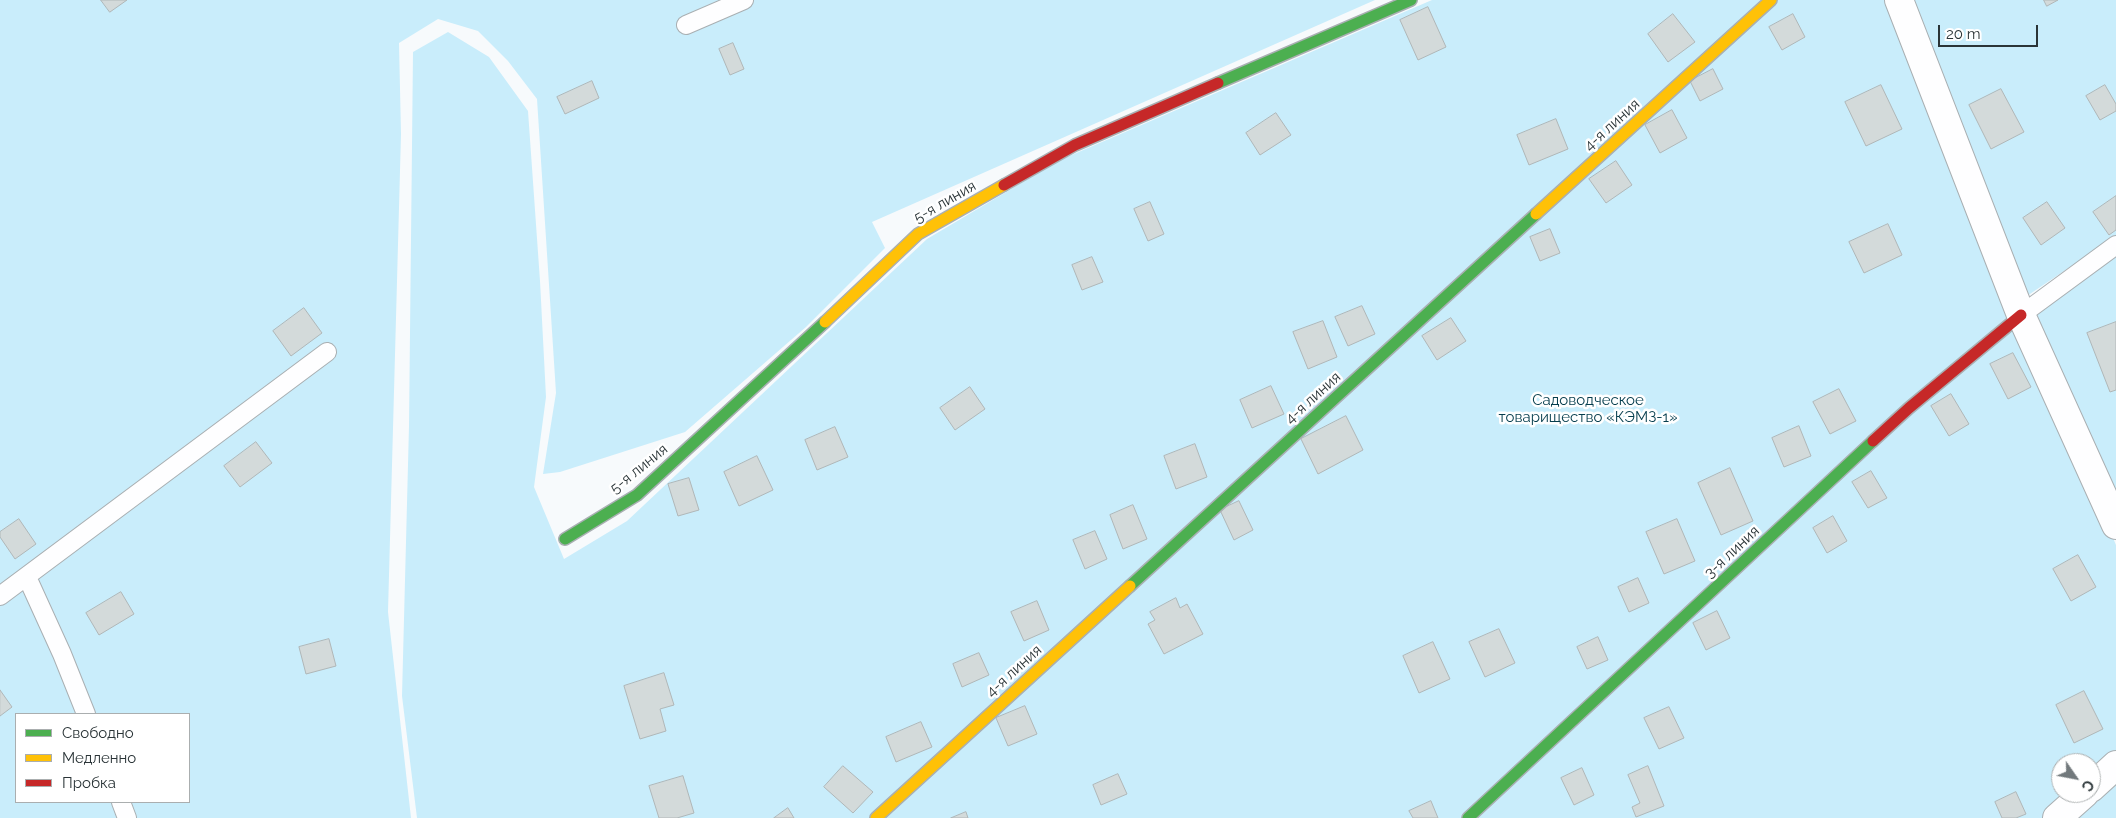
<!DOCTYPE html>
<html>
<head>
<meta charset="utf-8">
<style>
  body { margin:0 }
  #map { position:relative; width:2116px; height:818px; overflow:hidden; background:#f7fafc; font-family:Raleway,sans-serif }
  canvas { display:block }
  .legend { position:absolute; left:15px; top:713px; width:175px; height:90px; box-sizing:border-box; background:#fff; border:1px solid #aaaeaf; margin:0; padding:6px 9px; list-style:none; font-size:15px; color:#2a3437 }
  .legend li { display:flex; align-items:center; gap:10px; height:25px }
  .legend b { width:25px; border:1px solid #aaaeaf }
  .north { position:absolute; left:2051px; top:753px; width:50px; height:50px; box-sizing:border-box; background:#fff; border:1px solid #aaaeaf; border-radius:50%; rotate:123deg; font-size:14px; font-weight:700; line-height:20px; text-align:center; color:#2a3437 }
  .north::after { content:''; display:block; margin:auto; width:18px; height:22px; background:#72797c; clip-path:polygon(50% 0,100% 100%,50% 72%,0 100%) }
  .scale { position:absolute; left:1938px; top:25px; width:100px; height:22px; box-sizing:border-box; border:2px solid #2a3437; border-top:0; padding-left:6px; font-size:15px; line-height:18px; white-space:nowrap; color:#2a3437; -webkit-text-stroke:4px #fff; paint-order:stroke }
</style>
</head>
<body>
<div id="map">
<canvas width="2116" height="818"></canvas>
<ul class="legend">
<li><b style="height:6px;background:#4caf50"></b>Свободно</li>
<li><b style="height:6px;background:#ffc107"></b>Медленно</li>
<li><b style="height:6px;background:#c62828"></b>Пробка</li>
</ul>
<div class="north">С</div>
<div class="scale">20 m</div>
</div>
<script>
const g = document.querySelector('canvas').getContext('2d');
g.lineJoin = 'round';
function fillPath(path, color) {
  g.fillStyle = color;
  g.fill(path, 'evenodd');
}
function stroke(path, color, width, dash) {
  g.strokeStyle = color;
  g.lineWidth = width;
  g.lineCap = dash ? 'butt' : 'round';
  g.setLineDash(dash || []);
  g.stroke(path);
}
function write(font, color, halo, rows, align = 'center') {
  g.font = font + ' Raleway,sans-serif';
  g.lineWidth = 5;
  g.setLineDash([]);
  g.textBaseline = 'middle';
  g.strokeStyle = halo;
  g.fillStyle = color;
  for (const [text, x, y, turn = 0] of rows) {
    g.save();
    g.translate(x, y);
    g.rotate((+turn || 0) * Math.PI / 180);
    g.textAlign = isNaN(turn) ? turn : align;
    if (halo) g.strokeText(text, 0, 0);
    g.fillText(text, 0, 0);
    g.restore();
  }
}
const green = new Path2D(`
  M0,0h1375l-503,222 13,26 -79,79 -121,105 -125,40 -17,2 13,-81 -19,-294 -29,-38 -30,-30 -40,-12 -39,24 2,91 -13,478 23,206h-411zM16,714h173v88h-173z
  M1432,0h456l125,303 103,242v273h-1699l-15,-122 7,-270 4,-374 35,-20 41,25 39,54 12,170 6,116 -12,90 30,72 63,-38 300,-282 133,-79zM2061,763h30v30h-30z
  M1911,0h205v236l-92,62z
  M2116,252v251l-83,-188z`);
const building = new Path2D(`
  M101,0h26l-17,12z
  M2044,0h14l-11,6z
  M1428,7l18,40 -28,13 -18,-40z
  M1673,14l22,28 -27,20 -20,-28z
  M1793,14l12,23 -23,13 -13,-23z
  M733,43l11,26 -14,6 -11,-26z
  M1713,69l10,20 -23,12 -10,-20z
  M592,81l7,17 -34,16 -8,-17z
  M1881,85l21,44 -36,17 -21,-44z
  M2105,85l11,19v7l-16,9 -14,-24z
  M2001,89l23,43 -33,17 -22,-44z
  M1672,110l15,28 -27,15 -15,-28z
  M1276,113l15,22 -31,20 -14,-22z
  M1556,119l12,30 -39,16 -12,-30z
  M1616,161l16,24 -26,18 -17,-24z
  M2116,196v34l-7,5 -16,-23z
  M1150,202l14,32 -16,7 -14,-32z
  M2047,202l18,26 -24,17 -18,-27z
  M1888,224l14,31 -38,18 -15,-31z
  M1550,229l10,24 -20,8 -10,-24z
  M1092,257l11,25 -21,8 -10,-25z
  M1362,306l13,28 -27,12 -13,-29z
  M304,308l18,25 -31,23 -18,-25z
  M1451,318l15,23 -29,19 -15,-24z
  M1323,321l14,36 -29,12 -15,-37z
  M2116,322v68l-6,2 -23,-59z
  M2013,353l18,34 -23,12 -18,-35z
  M1271,386l13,28 -32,14 -12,-28z
  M970,387l15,22 -30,21 -15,-22z
  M1839,389l17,32 -26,13 -17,-32z
  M1951,394l18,30 -20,12 -18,-30z
  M1346,416l17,34 -45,24 -17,-35z
  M1799,426l12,30 -27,11 -12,-29z
  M835,427l13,30 -31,13 -12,-30z
  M256,442l16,21 -32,24 -16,-21z
  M1195,444l12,33 -31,12 -12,-33z
  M757,456l16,34 -34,16 -15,-34z
  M1730,468l23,53 -32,14 -23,-52z
  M1871,471l16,27 -19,10 -16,-26z
  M689,478l10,32 -21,6 -10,-32z
  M1239,501l14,29 -19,10 -14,-30z
  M1133,505l14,34 -24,10 -13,-34z
  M1833,516l14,25 -20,12 -14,-25z
  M19,519l17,25 -21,15 -15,-22v-5z
  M1677,519l18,42 -31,13 -18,-42z
  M1095,531l12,28 -22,10 -12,-29z
  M2078,555l18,32 -25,14 -18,-32z
  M1638,578l11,25 -20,9 -11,-25z
  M121,592l13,22 -35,21 -13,-22z
  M1176,598l4,10 7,-4 16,30 -39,20 -16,-30 7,-4 -5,-8z
  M1037,601l12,29 -25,11 -13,-29z
  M1717,611l13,27 -24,12 -13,-27z
  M1499,629l16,34 -30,14 -16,-35z
  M1598,637l10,23 -21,9 -10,-22z
  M329,639l7,27 -30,8 -7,-27z
  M1433,642l17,37 -31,14 -16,-37z
  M979,653l10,22 -27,12 -9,-23z
  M664,673l10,32 -14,4 6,22 -26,8 -16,-53z
  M0,690l12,17 -12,9z
  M2084,691l19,38 -29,14 -18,-38z
  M1025,706l12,28 -29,12 -12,-28z
  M1669,707l15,31 -25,11 -15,-31z
  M921,722l11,25 -36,15 -10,-25z
  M843,766l30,26 -20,21 -29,-26z
  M1648,766l16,40 -28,11 -4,-10 8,-4 -12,-28z
  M1582,768l12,27 -20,10 -13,-27z
  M1118,774l9,20 -26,11 -8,-20z
  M683,776l11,37 -17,5h-18l-10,-32z
  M2016,792l10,22 -10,4h-14l-7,-16z
  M1431,801l7,17h-25l-4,-7z
  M788,808l6,10h-20z
  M966,812l2,6h-17z`);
const lane = new Path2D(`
  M686,25l58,-25
  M2021,315l95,-70
  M27,577l35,77 24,60
  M0,596l327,-244
  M121,802l6,16`);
const street = new Path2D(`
  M1899,0l122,315 95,210
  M2091,788l25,-23
  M2057,818l28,-25`);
const fast = new Path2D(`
  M1218,83l193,-83
  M565,539l72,-44 188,-173
  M1130,586l406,-372
  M1468,818l405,-377`);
const slow = new Path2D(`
  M1536,214l235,-214
  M825,322l93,-88 86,-49
  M876,818l254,-232`);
const jam = new Path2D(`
  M1004,185l71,-40 143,-62
  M1873,441l36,-33 112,-93`);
const streetNames = [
  ["4-я линия",1612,125,-42],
  ["5-я линия",945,202,-30],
  ["4-я линия",1313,398,-42],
  ["5-я линия",639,469,-39],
  ["3-я линия",1732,552,-43],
  ["4-я линия",1014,671,-42]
];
const parkNames = [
  ["Садоводческое",1588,400],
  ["товарищество «КЭМЗ-1»",1588,417]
];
fillPath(green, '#c9edfb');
fillPath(building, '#d3dada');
stroke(building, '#b0b7b8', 1);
stroke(lane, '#a9afb2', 20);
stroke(street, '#a9afb2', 30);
stroke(fast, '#a9afb2', 14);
stroke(slow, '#a9afb2', 14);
stroke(jam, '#a9afb2', 14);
stroke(lane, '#fefeff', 18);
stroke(street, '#fefeff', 28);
stroke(fast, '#4caf50', 11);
stroke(slow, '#ffc107', 11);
stroke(jam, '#c62828', 11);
write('15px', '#2a3437', '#fff', streetNames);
write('15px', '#053d4d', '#fff', parkNames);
</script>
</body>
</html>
